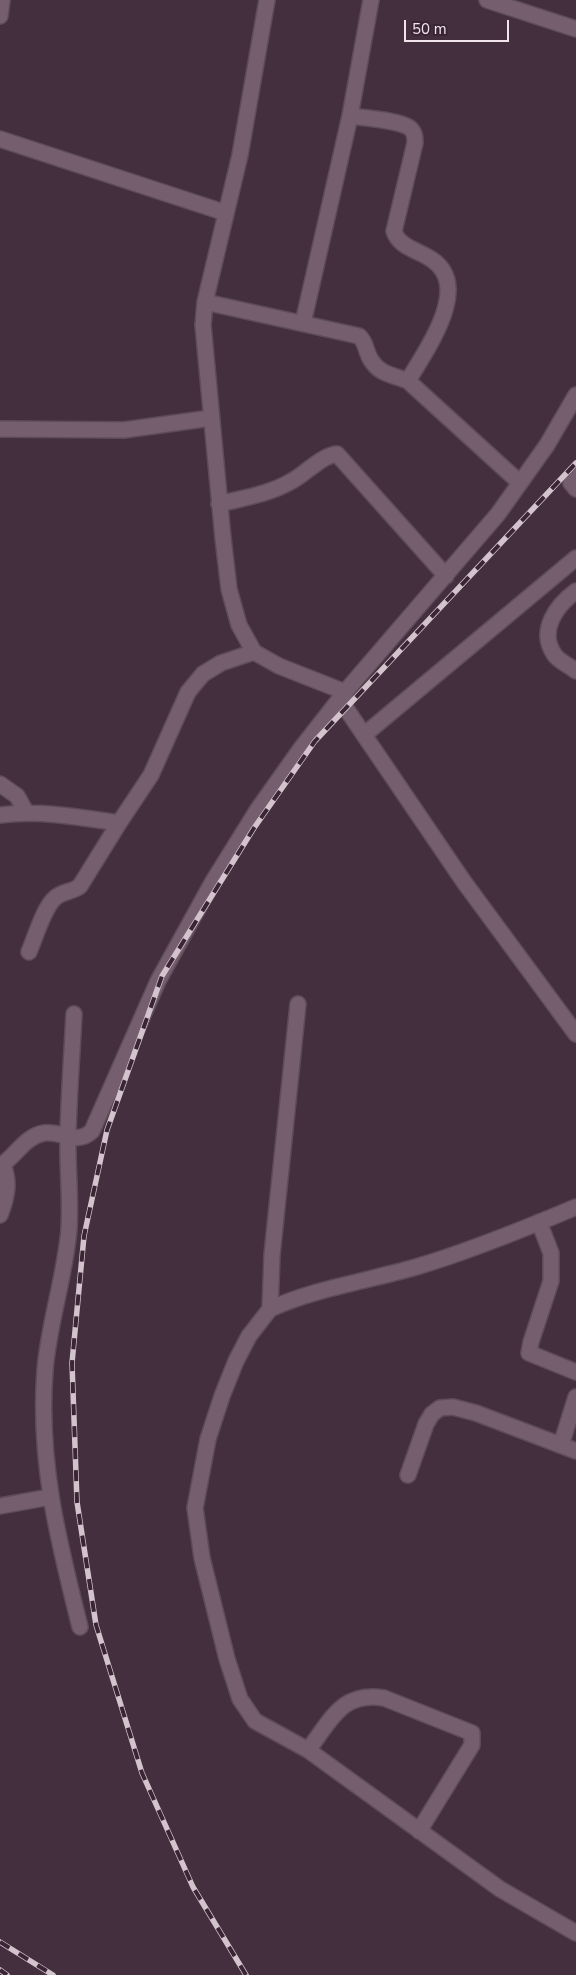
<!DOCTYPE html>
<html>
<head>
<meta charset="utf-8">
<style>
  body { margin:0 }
  #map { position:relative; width:576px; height:1975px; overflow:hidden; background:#432f3d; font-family:"Nunito Sans",sans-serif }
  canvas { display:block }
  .scale { position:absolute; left:404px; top:20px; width:105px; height:22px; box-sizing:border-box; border:2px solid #f2e4ed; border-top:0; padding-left:6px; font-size:15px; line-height:18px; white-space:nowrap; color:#f2e4ed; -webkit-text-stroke:4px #392533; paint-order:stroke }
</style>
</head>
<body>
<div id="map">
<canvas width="576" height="1975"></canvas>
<div class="scale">50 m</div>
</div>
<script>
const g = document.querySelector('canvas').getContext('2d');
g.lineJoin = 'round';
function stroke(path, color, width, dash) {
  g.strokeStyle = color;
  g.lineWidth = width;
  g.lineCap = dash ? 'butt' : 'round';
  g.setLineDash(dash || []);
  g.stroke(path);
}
const minor = new Path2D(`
  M267,0l-27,155 -35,147 -2,23 20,213 6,51 10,36 15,27 25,14 66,26v15l119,175 112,152
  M487,0l89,29
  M0,16l2,-16
  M350,116c15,2 49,4 60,12 5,5 5,9 5,15l-21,88c4,14 19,18 32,25 51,26 0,93 -18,125
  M0,139l226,74
  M205,302l154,34c8,7 6,15 12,24 9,15 23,15 37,21l111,101
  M303,323l47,-207 21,-116
  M0,429l124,1 87,-12
  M576,474l-5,9 5,6
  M219,504c24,-6 50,-10 71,-22 15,-7 30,-26 47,-28l109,122
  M576,591c-19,14 -38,39 -22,63 4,7 16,12 22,17
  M364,735l212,-177
  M0,784l17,12 9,16
  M0,815c40,-5 79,2 119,8l32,-48 37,-83 15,-18 18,-11 33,-11
  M29,952c6,-14 15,-45 26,-54 8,-7 18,-6 25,-12l39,-63
  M298,1004l-26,251 -2,54 -21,27 -13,25 -14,35 -14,43 -13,69 7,50 25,101 13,40 15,22 53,29 192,139 76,44
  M74,1014c-2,40 -5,80 -6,120 -1,32 3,63 1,95 -4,48 -20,93 -24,141 -7,90 13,170 35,257
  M0,1166c15,-9 25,-30 44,-33 17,-3 33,13 48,-2l66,-150 54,-98 46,-74 44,-62 43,-55 153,-178 49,-69 29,-50
  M0,1215c7,-18 10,-33 3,-50
  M539,1222l12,31v28l-20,61 -2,11 47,19
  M270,1309c46,-21 98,-28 146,-42 54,-16 108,-38 160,-60
  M561,1445l15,-48
  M408,1475l18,-51 6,-10 8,-6 13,-1 23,6 100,38
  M0,1506l50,-9
  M308,1750c23,-29 33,-59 76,-52l88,35v12l-53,86`);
const rail = new Path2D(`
  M0,1942l53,33
  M0,1970l7,5
  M246,1975l-53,-88 -51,-114 -46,-148 -19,-123 -5,-139 12,-127 23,-106 55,-154 92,-148 61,-87 261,-278`);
stroke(minor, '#5d4c58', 18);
stroke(minor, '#755f6e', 15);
stroke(rail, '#d3c3cd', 5.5);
stroke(rail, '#392533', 4, [11]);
</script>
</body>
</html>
